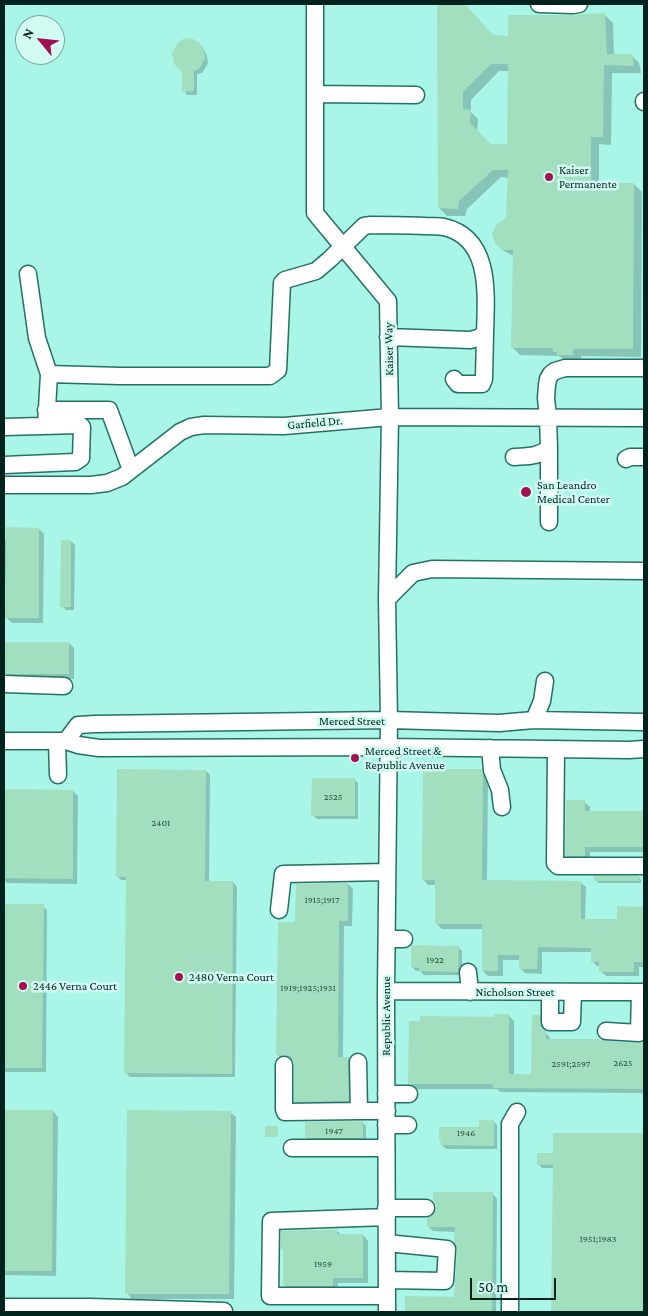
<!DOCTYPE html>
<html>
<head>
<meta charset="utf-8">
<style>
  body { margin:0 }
  #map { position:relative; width:648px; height:1316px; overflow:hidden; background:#a9f5e7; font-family:"Crimson Pro",serif }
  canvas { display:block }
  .frame { position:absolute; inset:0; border:5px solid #02221e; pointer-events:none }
  .north { position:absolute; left:15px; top:15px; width:50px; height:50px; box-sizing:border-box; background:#d0fcf3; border:1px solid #7ea59e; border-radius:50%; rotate:298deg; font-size:14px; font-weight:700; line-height:20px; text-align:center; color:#02221e }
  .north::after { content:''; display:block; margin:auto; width:18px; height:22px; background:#a20f52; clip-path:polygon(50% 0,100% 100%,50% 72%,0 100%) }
  .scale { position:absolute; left:470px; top:1278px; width:86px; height:22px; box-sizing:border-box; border:2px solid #02221e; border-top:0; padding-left:6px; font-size:15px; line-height:18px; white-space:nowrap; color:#02221e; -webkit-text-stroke:4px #d0fcf3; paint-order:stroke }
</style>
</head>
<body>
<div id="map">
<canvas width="648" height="1316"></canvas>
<div class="frame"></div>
<div class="north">N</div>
<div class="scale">50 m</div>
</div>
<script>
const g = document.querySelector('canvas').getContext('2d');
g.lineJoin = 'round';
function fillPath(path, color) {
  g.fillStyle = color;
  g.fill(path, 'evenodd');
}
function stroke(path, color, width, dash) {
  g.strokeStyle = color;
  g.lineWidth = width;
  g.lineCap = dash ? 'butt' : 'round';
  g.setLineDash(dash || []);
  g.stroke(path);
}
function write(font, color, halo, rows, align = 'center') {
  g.font = font + ' "Crimson Pro",serif';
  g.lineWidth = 5;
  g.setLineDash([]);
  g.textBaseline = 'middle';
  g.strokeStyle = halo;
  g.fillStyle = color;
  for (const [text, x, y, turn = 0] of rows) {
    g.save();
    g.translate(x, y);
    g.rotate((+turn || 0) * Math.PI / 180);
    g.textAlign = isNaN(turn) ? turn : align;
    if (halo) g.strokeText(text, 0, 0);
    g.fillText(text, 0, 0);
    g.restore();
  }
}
const shadow = new Path2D(`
  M438,4h25l30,32 16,2 96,-23 8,8 1,32h17l8,8 2,10h-29l-1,72 -12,-1v40h35l8,8 -1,165 -60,-1v6h-14l-8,-6 -39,-1 -8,-8 3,-90 -11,-6 -8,-8 11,-24 2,-41 -8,-1 -34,32 -2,7h-18l-8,-8zM499,71h10l-1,75 -17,-1 -14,-13 1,-13 -7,-7v-12z
  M199,44l4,4 4,8 1,7 -6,10 -5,1v21h-10l-3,-4z
  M39,529l5,5 -1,89h-31l-5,-5v-37h-3v-41h3z
  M71,541l4,4 -1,65h-8l-4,-4z
  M69,643l5,5v31h-62l-6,-6z
  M481,770l6,6 1,5 -1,100 93,1 6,5 -1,33h33v-12h26v59h-5v9h-33l-5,-5v-5h-4l-5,-5v-9h-50v22l-17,-1 -5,-5v-8h-17v16h-15l-5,-5v-42h-41l-6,-6 1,-38h-9l-5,-6z
  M206,771l4,4 -1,107h24l4,5 -2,190h-105l-5,-5 2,-192h-6l-4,-4z
  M354,779l4,4v36h-41l-4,-4z
  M4,790l69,1 5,5 -1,88 -70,-1 -3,-3z
  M584,802l6,5v5h54v40h-54v9h-18l-6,-6z
  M639,877l2,3v3h-43l-2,-3z
  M348,884l5,5 -1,37h-8l-1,132h6l5,5v43l-53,1 -6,-6 -1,-41h-11l-5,-5 18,-132z
  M4,906h39l4,4 -1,162h-42z
  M458,947l4,4v24h-38l-4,-4h-4l-4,-4z
  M509,1016l5,5v54h18l7,-59 6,5 1,12 4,5v2l94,3v50l-144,-1 -3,-3h-82l-6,-6 86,-65z
  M4,1111h49l5,6 -2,159 -52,-1z
  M230,1112l6,5 -2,182h-102l-5,-6z
  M493,1121l4,4v24h-51l-4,-4 38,-16z
  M362,1122l4,4v15h-56l-3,-4z
  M554,1134l90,1v177h-92l2,-144h-12l-4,-4 16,-10z
  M492,1193l5,6 -1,113h-90v-15l49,1 3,-49 -2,-17 -23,-1 -5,-5 9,-17z
  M337,1231l4,4h22l5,6v42h-30l-1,8h-48l-5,-6v-34l-2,-2z`);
const building = new Path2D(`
  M437,4h28l28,31 15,1v-21h65l32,-2 2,41h25l2,12 -30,-1 -1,72h-12v46h43l-1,166h-60v6h-16v-3h-4v-4h-42l2,-98h-9l-9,-7 -3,-9 4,-9 10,-7 2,-48h-15l-34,31 -1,8 -20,-1zM491,64h17l-1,80h-16l-21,-21 1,-13 -8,-1v-17z
  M191,38l9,5 4,8 1,8 -6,10 -5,2v20l-12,1v-20l-8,-8 -2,-11 5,-9 6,-5z
  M6,527l33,1v90h-34z
  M61,540h10v67h-11z
  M5,642h64v32h-64z
  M117,769l89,1 -1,111h28l-1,193 -108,-1 2,-196h-10z
  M423,769h59l1,6 -1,105 99,1v38h36v-13l27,1v55h-10v10h-35v-10h-8v-14l-53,-1 -1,22h-18v-14h-21v16h-16v-47h-47v-44h-13z
  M312,778h43v38h-44z
  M4,789l69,1v89l-69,-1z
  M566,800h19v11h59v36h-59v9h-20z
  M594,876h45v5h-45z
  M348,883v38h-9l-1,136h12l-2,5 1,39 -55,1v-37l-1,-5 -2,-2v-2l-15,-1 2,-133h17l1,-38z
  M4,904h40l-2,164h-38z
  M411,945l48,1 -1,26 -39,-1v-3l-8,-1z
  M494,1014h15v60h22l1,-59h8l1,12 5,4v8h54l5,2 33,2 6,-2v48l-151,-1v-4h-85l1,-63h11v-5l74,1z
  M4,1110h49l-1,161h-48z
  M127,1110l104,1 -2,183h-104z
  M479,1120h15v26l-53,-1 -1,-6 -1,1v-13h40z
  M363,1121v17h-58v-16z
  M265,1126h13v11h-13z
  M553,1133h91v179h-93l2,-147h-16v-12h16z
  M433,1192h60l-1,120h-87v-16l49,1 3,-47 -3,-7 1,-16h-28v-9l4,-2 3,-3 2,-5 -1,-5 -2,-2z
  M312,1230h25v4h26v44h-30v8h-50v-37h-2v-18z`);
const minor = new Path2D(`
  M315,4v209l73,88 2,116 -3,182 2,121 -3,271 1,321
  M539,4l34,1 6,-1
  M315,94l101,1
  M644,102v-1
  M28,274l9,64 12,36
  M454,379l4,5h24l2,-5 1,-45
  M46,410h63l22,60
  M46,426l3,-52 71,2h150l8,-6 4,-87 3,-3 31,-9 13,-11 35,-34 7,-1c18,0 36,0 54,1 6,0 12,0 19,1 48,11 42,68 41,107l-7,4 -8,2 -82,-3
  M4,427l76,-2 2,2 -1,31 -6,4 -71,3
  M514,457c13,-1 24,0 35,-9
  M626,459l4,-2h14
  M4,485h87l16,-2 15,-6 58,-45 11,-5 13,-2 80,1 106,-9 254,1
  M549,522v-74l-1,-31 -2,-19 1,-13 1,-6 3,-5 4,-3 10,-3h79
  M387,599l26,-26 19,-4 212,2
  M4,684l60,2
  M534,720l8,-19 3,-20
  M4,741h62l12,4 21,3 289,-1 241,3 15,-1
  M57,741l1,34
  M66,741l12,-16 17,-1 294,-4 110,3 35,-3 110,2
  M490,748l2,22 8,20 2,17
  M556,749l-1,114 3,3h86
  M279,910l4,-36 104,-2
  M387,939h17
  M468,972l2,20
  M386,991l258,1
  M550,992v30h22l1,-30
  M606,1031l33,2 1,-41
  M358,1062l1,49h28
  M284,1065v44l1,3 74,-1
  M386,1094h23
  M386,1125h22
  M292,1148h94
  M386,1208h40
  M387,1217l-116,4 -1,75h117
  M387,1243l60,6 -2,32 -58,-1
  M4,1307h86
  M90,1312v-5l134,4v1
  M510,1312v-188l7,-12`);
const markers = [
  [549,177,5,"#a20f52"],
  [526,492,6,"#a20f52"],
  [355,758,5,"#a20f52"],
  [179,977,5,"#a20f52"],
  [23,986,5,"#a20f52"]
];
const numberNames = [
  ["2525",333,797],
  ["2401",161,823],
  ["1915;1917",322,900],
  ["1922",435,960],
  ["1919;1925;1931",308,988],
  ["2625",623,1063],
  ["2591;2597",571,1064],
  ["1947",334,1131],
  ["1946",466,1133],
  ["1951;1983",598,1239],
  ["1959",323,1264]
];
const poiNames = [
  ["Kaiser",559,170],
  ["Permanente",559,184],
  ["San Leandro",537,485],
  ["Medical Center",537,499],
  ["Merced Street &",365,751],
  ["Republic Avenue",365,765],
  ["2480 Verna Court",189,977],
  ["2446 Verna Court",33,986]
];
const streetNames = [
  ["Kaiser Way",389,349,-91],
  ["Garfield Dr.",315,423,-5],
  ["Merced Street",352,721],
  ["Nicholson Street",515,992],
  ["Republic Avenue",386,1016,-90]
];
fillPath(shadow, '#0003');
fillPath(building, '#a1dfbf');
stroke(minor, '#237166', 19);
stroke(minor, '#fff', 16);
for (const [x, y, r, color] of markers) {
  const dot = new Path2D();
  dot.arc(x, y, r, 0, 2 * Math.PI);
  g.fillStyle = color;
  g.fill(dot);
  stroke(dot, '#d0fcf3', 2);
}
write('10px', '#2a5146', null, numberNames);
write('12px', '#02221e', '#d0fcf3', poiNames, 'left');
write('12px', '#02221e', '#d0fcf3', streetNames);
</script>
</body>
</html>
